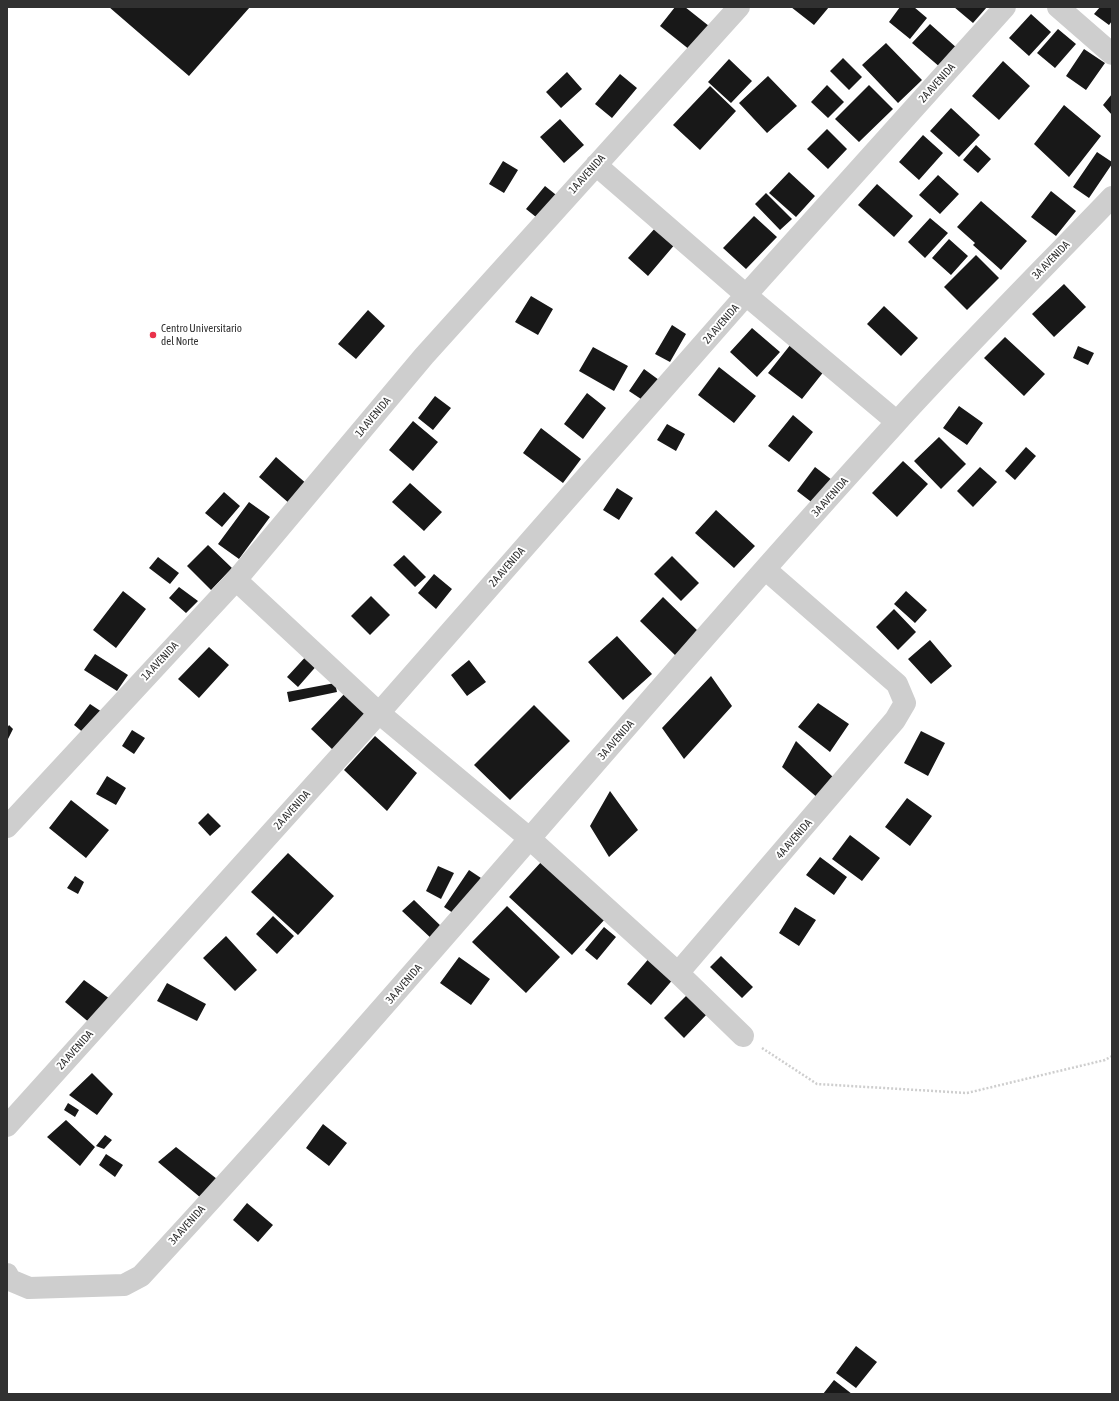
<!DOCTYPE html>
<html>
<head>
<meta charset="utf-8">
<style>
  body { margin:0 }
  #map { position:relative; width:1119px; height:1401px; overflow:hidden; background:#fff; font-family:"Asap Condensed",sans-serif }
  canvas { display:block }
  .frame { position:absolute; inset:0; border:8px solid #313131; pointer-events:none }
</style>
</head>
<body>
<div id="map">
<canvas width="1119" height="1401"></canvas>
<div class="frame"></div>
</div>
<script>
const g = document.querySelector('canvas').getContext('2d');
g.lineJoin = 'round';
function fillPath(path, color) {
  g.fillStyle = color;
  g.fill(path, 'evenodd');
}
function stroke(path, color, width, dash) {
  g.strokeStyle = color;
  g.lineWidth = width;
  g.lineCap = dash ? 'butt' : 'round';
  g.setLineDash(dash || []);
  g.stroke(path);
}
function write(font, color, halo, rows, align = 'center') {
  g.font = font + ' "Asap Condensed",sans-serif';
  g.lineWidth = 4;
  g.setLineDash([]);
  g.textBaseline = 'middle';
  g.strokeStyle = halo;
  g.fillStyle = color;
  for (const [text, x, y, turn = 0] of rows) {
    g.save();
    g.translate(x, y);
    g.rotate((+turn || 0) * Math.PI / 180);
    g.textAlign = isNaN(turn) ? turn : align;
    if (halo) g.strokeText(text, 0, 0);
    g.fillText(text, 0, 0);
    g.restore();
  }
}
const building = new Path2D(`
  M109,7h141l-61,69z
  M675,7h10l29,23 -19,24 -35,-28z
  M791,7h38l-15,18z
  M900,7h14l13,11 -17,21 -21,-17z
  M954,7h33l-14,16z
  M1100,7h12v14l-3,4 -15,-11z
  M1031,14l20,18 -22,24 -20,-18z
  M930,24l28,25 -17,19 -29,-25z
  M1058,29l18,15 -21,24 -18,-15z
  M886,43l36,37 -24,23 -36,-38z
  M1084,49l21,14 -19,27 -20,-14z
  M843,58l19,19 -13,13 -19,-19z
  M729,59l23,22 -21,22 -23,-21z
  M1003,61l27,25 -31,34 -27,-24z
  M567,72l15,17 -21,19 -15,-16z
  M620,74l17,14 -25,30 -17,-14z
  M768,76l29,30 -30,27 -28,-30z
  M827,85l17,17 -16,16 -17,-16z
  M869,85l24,24 -34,33 -24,-23z
  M710,86l26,25 -36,39 -27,-25z
  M1112,94v21l-9,-10z
  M1064,105l37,31 -32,41 -35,-33z
  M951,108l29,27 -21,22 -29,-26z
  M560,119l24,26 -20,18 -24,-26z
  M827,129l20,20 -19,20 -21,-20z
  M923,135l20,18 -24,27 -20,-18z
  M976,145l15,14 -13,14 -15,-13z
  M1097,152l15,10v2l-23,34 -16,-11z
  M503,161l15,9 -14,23 -15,-9z
  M789,172l26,24 -19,21 -27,-24z
  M938,175l21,19 -19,20 -21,-19z
  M877,184l36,32 -19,21 -36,-32z
  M545,186l15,12 -19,23 -15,-12z
  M1051,191l25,20 -20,25 -25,-19z
  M766,193l26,26 -12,11 -25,-26z
  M981,201l46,40 -26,29 -28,-25 2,-2 -18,-16z
  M754,216l23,21 -31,32 -23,-21z
  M930,218l18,15 -23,25 -17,-16z
  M657,226l19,17 -28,33 -20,-18z
  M949,239l19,17 -17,19 -19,-17z
  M976,255l23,23 -32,32 -23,-23z
  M1064,284l22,23 -32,30 -22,-23z
  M531,296l22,13 -15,26 -23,-13z
  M884,306l34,32 -17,18 -34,-32z
  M368,310l17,16 -29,33 -18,-15z
  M672,325l14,9 -16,28 -15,-8z
  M752,328l28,24 -23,25 -27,-25z
  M1005,337l40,37 -21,22 -40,-38z
  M791,344l34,26 -23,29 -34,-26z
  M1078,346l16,7 -6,12 -15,-7z
  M593,347l35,19 -14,25 -35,-20z
  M719,367l37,29 -22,27 -36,-28z
  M644,369l15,11 -15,21 -15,-10z
  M587,393l19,15 -23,31 -19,-15z
  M435,396l16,12 -18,22 -15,-12z
  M959,406l24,17 -16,22 -24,-17z
  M793,415l20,17 -24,30 -21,-16z
  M413,421l25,21 -25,29 -24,-21z
  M667,424l18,10 -9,17 -19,-11z
  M541,428l40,31 -18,24 -40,-30z
  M939,437l27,27 -25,25 -27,-28z
  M1026,447l10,9 -21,24 -10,-9z
  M276,457l32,28 -18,19 -31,-27z
  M903,461l25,23 -31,33 -25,-24z
  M815,467l17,13 -18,24 -17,-13z
  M980,467l17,15 -24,25 -16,-16z
  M410,483l32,29 -18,19 -32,-29z
  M617,488l16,10 -14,22 -16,-10z
  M224,492l16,14 -18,21 -17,-14z
  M249,502l21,15 -31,42 -21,-15z
  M716,510l39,36 -21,22 -39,-35z
  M208,545l24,23 -21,22 -24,-24z
  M404,555l22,22 -11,10 -22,-22z
  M672,556l27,27 -18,18 -27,-27z
  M158,557l21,16 -9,11 -21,-16z
  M434,574l18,15 -16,20 -18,-16z
  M179,587l19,14 -12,12 -17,-15z
  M123,591l23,18 -30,39 -23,-18z
  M906,591l21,19 -12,13 -21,-19z
  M371,596l19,19 -20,20 -19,-19z
  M663,597l37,36 -23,24 -37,-36z
  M894,609l22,23 -18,18 -22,-23z
  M617,636l35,38 -29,26 -35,-38z
  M930,640l22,26 -21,18 -23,-25z
  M209,647l20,18 -30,33 -21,-19z
  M309,653l10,10 -21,24 -11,-10z
  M95,654l33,21 -11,16 -33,-21z
  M469,660l17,22 -19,14 -16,-21z
  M711,676l21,30 -48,53 -22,-31z
  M335,683l2,9 -48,10 -2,-10z
  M348,690l23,21 -38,39 -22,-21z
  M818,703l31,21 -19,28 -32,-25z
  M90,704l12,8 -17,22 -11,-9z
  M534,705l36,36 -60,59 -36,-35z
  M9,725l4,4 -6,12v-13z
  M132,730l13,8 -11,16 -12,-8z
  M921,731l24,12 -17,33 -24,-13z
  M375,736l42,37 -30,38 -43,-41z
  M796,741l40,39 -17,19 -37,-32z
  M107,776l19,12 -10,17 -20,-11z
  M610,791l28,39 -29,27 -19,-31z
  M907,798l25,18 -22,30 -25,-19z
  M71,800l38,30 -23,28 -37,-30z
  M208,813l13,13 -11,10 -12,-13z
  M850,835l30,23 -18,23 -30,-22z
  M288,853l46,43 -36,39 -47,-43z
  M820,857l27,20 -13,18 -28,-20z
  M542,861l64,57 -34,37 -63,-58z
  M438,866l16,7 -13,26 -15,-8z
  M469,870l12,8 -25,37 -12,-8z
  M75,876l9,6 -6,12 -11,-6z
  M414,900l30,29 -11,11 -31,-29z
  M507,906l53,51 -34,36 -54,-51z
  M795,907l21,13 -17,26 -20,-13z
  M273,916l21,20 -17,18 -21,-20z
  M604,927l12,10 -19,23 -12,-10z
  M226,936l31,34 -22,21 -32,-33z
  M651,956l24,21 -24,28 -24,-21z
  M721,956l32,31 -11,11 -32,-31z
  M459,957l31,22 -19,26 -31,-22z
  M84,980l26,19 -19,25 -26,-22z
  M167,983l39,21 -9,17 -40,-20z
  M688,994l20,19 -24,25 -20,-20z
  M92,1073l21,21 -16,21 -28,-20z
  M68,1103l11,7 -4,7 -11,-7z
  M66,1120l29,27 -15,19 -33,-29z
  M323,1124l24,19 -18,23 -23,-18z
  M105,1135l7,5 -8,9 -8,-3z
  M176,1147l41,32 -16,19 -43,-36z
  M106,1154l17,11 -8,12 -16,-12z
  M247,1203l26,22 -15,17 -25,-22z
  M856,1346l21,16 -21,26 -20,-15z
  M834,1380l18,14h-29z`);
const path = new Path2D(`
  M762,1048l55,36 150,9 138,-33 7,-4`);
const street = new Path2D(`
  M1058,7l54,47
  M596,165l150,130 151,127
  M236,580l143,133 150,125 149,135 65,63
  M7,827l229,-247 188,-224 315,-349
  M678,973l217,-253 10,-17 -8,-19 -132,-115
  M7,1126l372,-413 367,-418 259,-288
  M7,1274l3,6 19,8 95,-3 17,-9c258,-278 499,-572 754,-852 71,-78 145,-152 217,-227`);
const markers = [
  [153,335,4,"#e9324a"]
];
const streetNames = [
  ["2A AVENIDA",937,83,-48],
  ["1A AVENIDA",587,174,-48],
  ["3A AVENIDA",1051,260,-46],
  ["2A AVENIDA",721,324,-49],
  ["1A AVENIDA",373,417,-50],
  ["3A AVENIDA",830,497,-48],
  ["2A AVENIDA",507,567,-49],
  ["1A AVENIDA",160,661,-47],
  ["3A AVENIDA",616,740,-49],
  ["2A AVENIDA",292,810,-48],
  ["4A AVENIDA",794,839,-49],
  ["3A AVENIDA",404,984,-49],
  ["2A AVENIDA",75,1050,-48],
  ["3A AVENIDA",187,1225,-48]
];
const poiNames = [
  ["Centro Universitario",161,329],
  ["del Norte",161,342]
];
fillPath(building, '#181818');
stroke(path, '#cecece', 2.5, [2, 2]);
stroke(street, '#cecece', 22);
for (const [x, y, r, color] of markers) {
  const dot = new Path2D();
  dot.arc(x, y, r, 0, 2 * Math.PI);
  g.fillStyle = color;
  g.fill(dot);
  stroke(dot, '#fff', 1.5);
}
write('11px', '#313131', '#fff', streetNames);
write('11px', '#313131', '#fff', poiNames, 'left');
</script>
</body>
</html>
